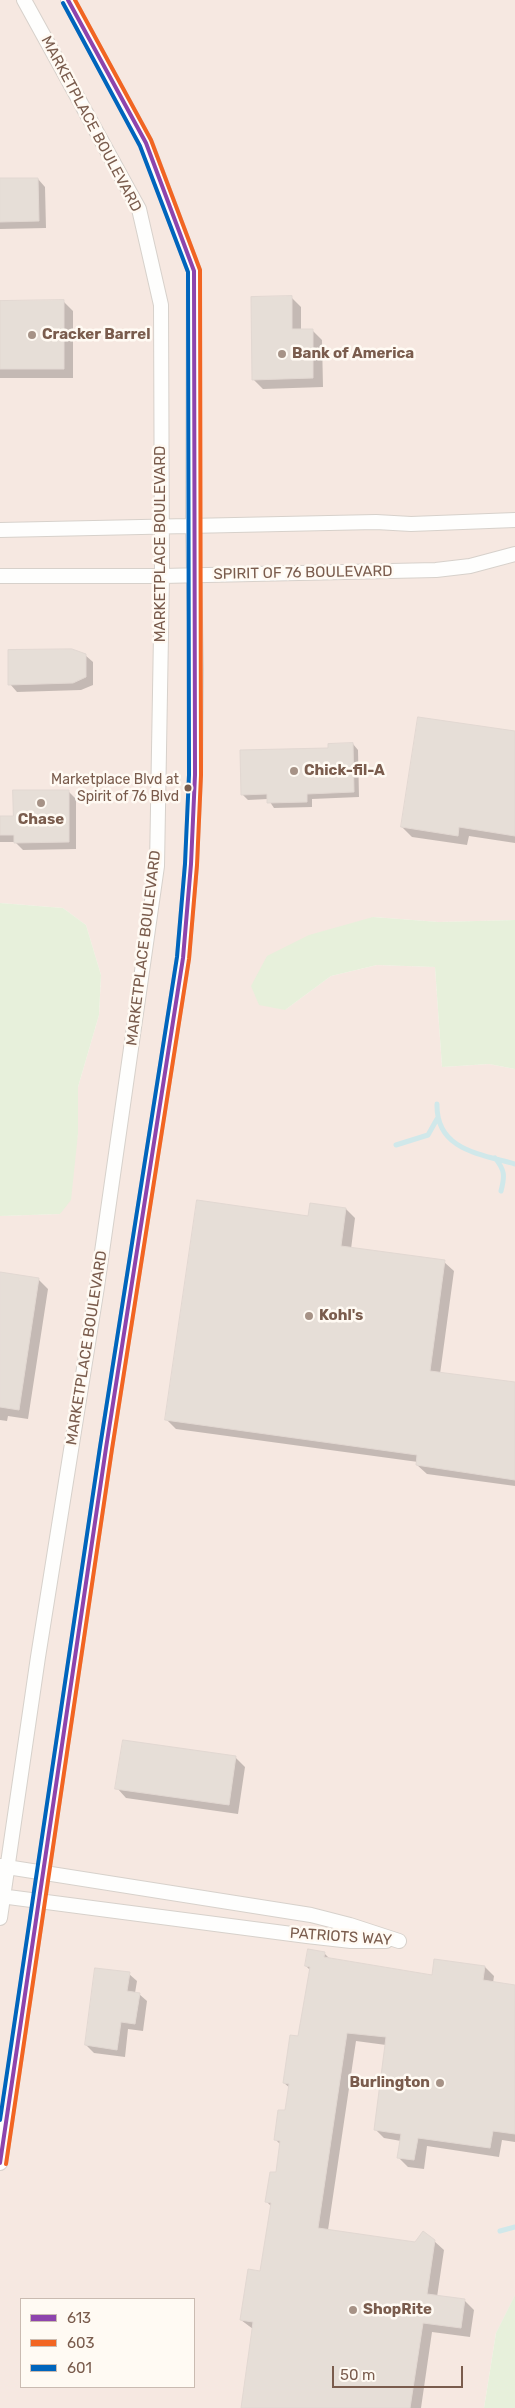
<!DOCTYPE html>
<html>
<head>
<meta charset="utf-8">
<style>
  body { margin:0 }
  #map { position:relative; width:515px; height:2408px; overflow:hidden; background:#f9f5f0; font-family:Rubik,sans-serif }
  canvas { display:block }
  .legend { position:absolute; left:20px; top:2298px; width:175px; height:90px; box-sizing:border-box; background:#fffaf3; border:1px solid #cabbb1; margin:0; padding:6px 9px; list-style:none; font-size:15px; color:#7a5c4d }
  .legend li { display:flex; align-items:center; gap:10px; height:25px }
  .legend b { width:25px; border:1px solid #cabbb1 }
  .scale { position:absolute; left:332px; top:2366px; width:131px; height:22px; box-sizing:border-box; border:2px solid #7a5c4d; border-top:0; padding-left:6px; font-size:15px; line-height:18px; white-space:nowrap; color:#7a5c4d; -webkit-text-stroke:4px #fffaf3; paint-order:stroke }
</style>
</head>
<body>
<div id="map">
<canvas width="515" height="2408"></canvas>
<ul class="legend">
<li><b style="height:6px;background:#8e44ad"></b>613</li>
<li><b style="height:6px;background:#f26522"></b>603</li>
<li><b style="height:6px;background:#0065bd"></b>601</li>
</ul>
<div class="scale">50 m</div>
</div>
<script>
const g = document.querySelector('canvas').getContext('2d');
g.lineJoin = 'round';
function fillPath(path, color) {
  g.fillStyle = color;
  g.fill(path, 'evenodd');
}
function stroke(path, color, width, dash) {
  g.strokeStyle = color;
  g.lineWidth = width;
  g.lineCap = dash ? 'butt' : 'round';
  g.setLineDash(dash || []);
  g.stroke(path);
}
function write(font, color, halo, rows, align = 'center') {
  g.font = font + ' Rubik,sans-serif';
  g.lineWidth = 5;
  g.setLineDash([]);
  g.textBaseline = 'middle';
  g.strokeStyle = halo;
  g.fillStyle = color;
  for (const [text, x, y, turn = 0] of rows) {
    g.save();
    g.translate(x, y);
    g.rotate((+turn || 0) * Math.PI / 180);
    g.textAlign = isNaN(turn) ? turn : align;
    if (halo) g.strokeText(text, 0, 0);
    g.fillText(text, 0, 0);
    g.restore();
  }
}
const commercial = new Path2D(`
  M0,0h515v920l-76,2 -66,-5 -88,93 46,-34 46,-11 58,2 7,100 47,-3 26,5v1226l-19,38 -12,75h-484v-1192l60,-2 18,-80v-47l21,-72 2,-40 -15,-50 -23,-17 -63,-5zM21,2299h173v88h-173z`);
const green = new Path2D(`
  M0,903l63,5 23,17 15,50 -2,40 -21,72v47l-7,66 -11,14 -60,2z
  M373,917l66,5 76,-2v149l-26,-5 -47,3 -7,-100 -58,-2 -46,11 -46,34 -26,-5 -8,-19 16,-30 42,-21z
  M515,2295v113h-31l12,-75z`);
const shadow = new Path2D(`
  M0,179h38l7,8 1,41 -46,1z
  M291,297l10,10v23h11l10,10 1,47 -60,2 -10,-10z
  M0,302h64l9,9v67h-73z
  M85,655l8,7v23l-12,5 -64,2 -7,-8z
  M515,733v110l-46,-7 -2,9 -55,-8 -10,-10z
  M353,744l5,6 1,47 -47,2v8l-38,1 -6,-9 -20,1 -6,-6 87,-45z
  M68,791l8,8v50l-53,1 -8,-8h-15v-24h14z
  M346,1209l9,9 -4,31 93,13 10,9 -14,103 75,10v102l-88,-12 -10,-9 1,-3 -242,-33 -10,-10 143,-202z
  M0,1273l38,6 10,10 -20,130 -20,-3 -1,5 -7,-1z
  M235,1757l10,10 -7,47 -112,-16 -9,-10z
  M324,1953l7,7 102,16 52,-9 9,9 -1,7 22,3v156l-13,-2 -3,17 -72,-11 -3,23 -16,-2 -9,-9 2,-17 -17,-3 -9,-9 11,-84 -30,-4 -28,189 87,13 19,-2 10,9 -7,47 28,4 9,9 -4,27 -38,-5 -11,76h-179l11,-79 -12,-9 20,-48 10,-66 -5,-5 11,-27 4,-29 -6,-6 11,-27 4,-24 -6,-5 15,-46 11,-67 -4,-4z
  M129,1974l8,7 -2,12 4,1 8,7 -4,30 -15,-2 -3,28 -31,-4 -8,-8z`);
const stream = new Path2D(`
  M437,1104c-1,46 43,50 78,60
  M396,1145l32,-10 9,-16
  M495,1158c10,12 10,18 6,33
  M500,2231l15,-4`);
const building = new Path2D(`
  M0,178h38l1,43 -39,1z
  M292,296v33h21v49l-61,2 -1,-83z
  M64,300v69h-64v-68z
  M72,649l14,5v23l-13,6 -65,2v-35z
  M418,717l97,14v105l-56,-9 -1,9 -57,-9z
  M353,743l1,49 -47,2v8l-40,1v-9l-26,1 -1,-45 88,-2v-4z
  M13,790h56v52l-55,1v-8h-14v-19h13z
  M197,1200l111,16 2,-13 36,5 -5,38 104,14 -15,111 85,11v98l-99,-15 1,-10 -252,-35z
  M0,1272l39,6 -20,132 -19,-3z
  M123,1740l113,16 -7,49 -114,-16z
  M308,1949l17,3 -1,5 108,18 2,-16 51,7 -2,14 32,5v149l-22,-3 -3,17 -72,-10 -4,22 -17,-2 4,-24 -27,-4 12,-93 -39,-4 -29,195 97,14 8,-11 12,9 -8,54 38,5 -4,29 -38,-5 -13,85h-169l12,-86 -13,-2 8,-51 12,2 11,-68 -6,-1 5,-30h6l4,-31 -6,-1 4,-30h7l4,-26 -6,-1 7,-48 8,1 12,-69 -5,-1z
  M95,1968l35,4 -3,19 13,2 -5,31 -14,-2 -4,28 -32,-5z`);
const street = new Path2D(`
  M0,530l376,-8 35,2 104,-4
  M0,576h162l274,-6 34,-4 45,-12
  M0,1866l311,49 39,10 49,16
  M0,1896l307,40 44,5h35
  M0,1918l38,-261 59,-370 60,-421 5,-290 -1,-271 -22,-96 -115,-209
  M0,2163l106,-715 77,-490 8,-94 4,-89 1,-106 -3,-144 1,-254 -48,-128 -78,-143`);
const bus1 = new Path2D(`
  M0,2163l106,-715 77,-490 8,-94 4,-89 -1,-504 -48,-128 -78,-143`);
const bus2 = new Path2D(`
  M6,2164l106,-715 77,-490 8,-94 4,-90 -1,-505 -49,-130 -76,-140`);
const bus3 = new Path2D(`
  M0,2120l100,-673 77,-490 8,-93 4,-89 -1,-503 -48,-126 -77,-143`);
const markers = [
  [32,335,5,"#a69286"],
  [282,354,5,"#a69286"],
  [294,771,5,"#a69286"],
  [188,788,4.5,"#7a5c4d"],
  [41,803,5,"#a69286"],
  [309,1316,5,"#a69286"],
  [440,2083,5,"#a69286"],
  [353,2310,5,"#a69286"]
];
const busNames = [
  ["Marketplace Blvd at",179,780],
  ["Spirit of 76 Blvd",179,797]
];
const streetNames = [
  ["MARKETPLACE BOULEVARD",91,124,62],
  ["MARKETPLACE BOULEVARD",161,544,-90],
  ["SPIRIT OF 76 BOULEVARD",303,573,-1],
  ["MARKETPLACE BOULEVARD",144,948,-83],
  ["MARKETPLACE BOULEVARD",87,1348,-81],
  ["PATRIOTS WAY",341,1937,4]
];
const poiNames = [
  ["Cracker Barrel",42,335],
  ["Bank of America",292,354],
  ["Chick-fil-A",304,771],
  ["Chase",41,820,"center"],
  ["Kohl's",319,1316],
  ["Burlington",430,2083,"right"],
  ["ShopRite",363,2310]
];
fillPath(commercial, '#f6e8e1');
fillPath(green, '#e7f0db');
fillPath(shadow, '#0003');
stroke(stream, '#d0e8ea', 5);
fillPath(building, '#e6ded7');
stroke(building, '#e2d8d2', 1);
stroke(street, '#d7d1cb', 16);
stroke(street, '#fefefd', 14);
stroke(bus1, '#8e44ad', 4);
stroke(bus2, '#f26522', 4);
stroke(bus3, '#0065bd', 4);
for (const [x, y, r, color] of markers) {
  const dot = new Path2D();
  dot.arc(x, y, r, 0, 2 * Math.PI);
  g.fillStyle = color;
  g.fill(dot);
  stroke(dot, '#fffaf3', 2);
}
write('14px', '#7a5c4d', '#fffaf3', busNames, 'right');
write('15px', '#7a5c4d', '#fffaf3', streetNames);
write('bold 15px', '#7a5c4d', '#fffaf3', poiNames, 'left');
</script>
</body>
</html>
